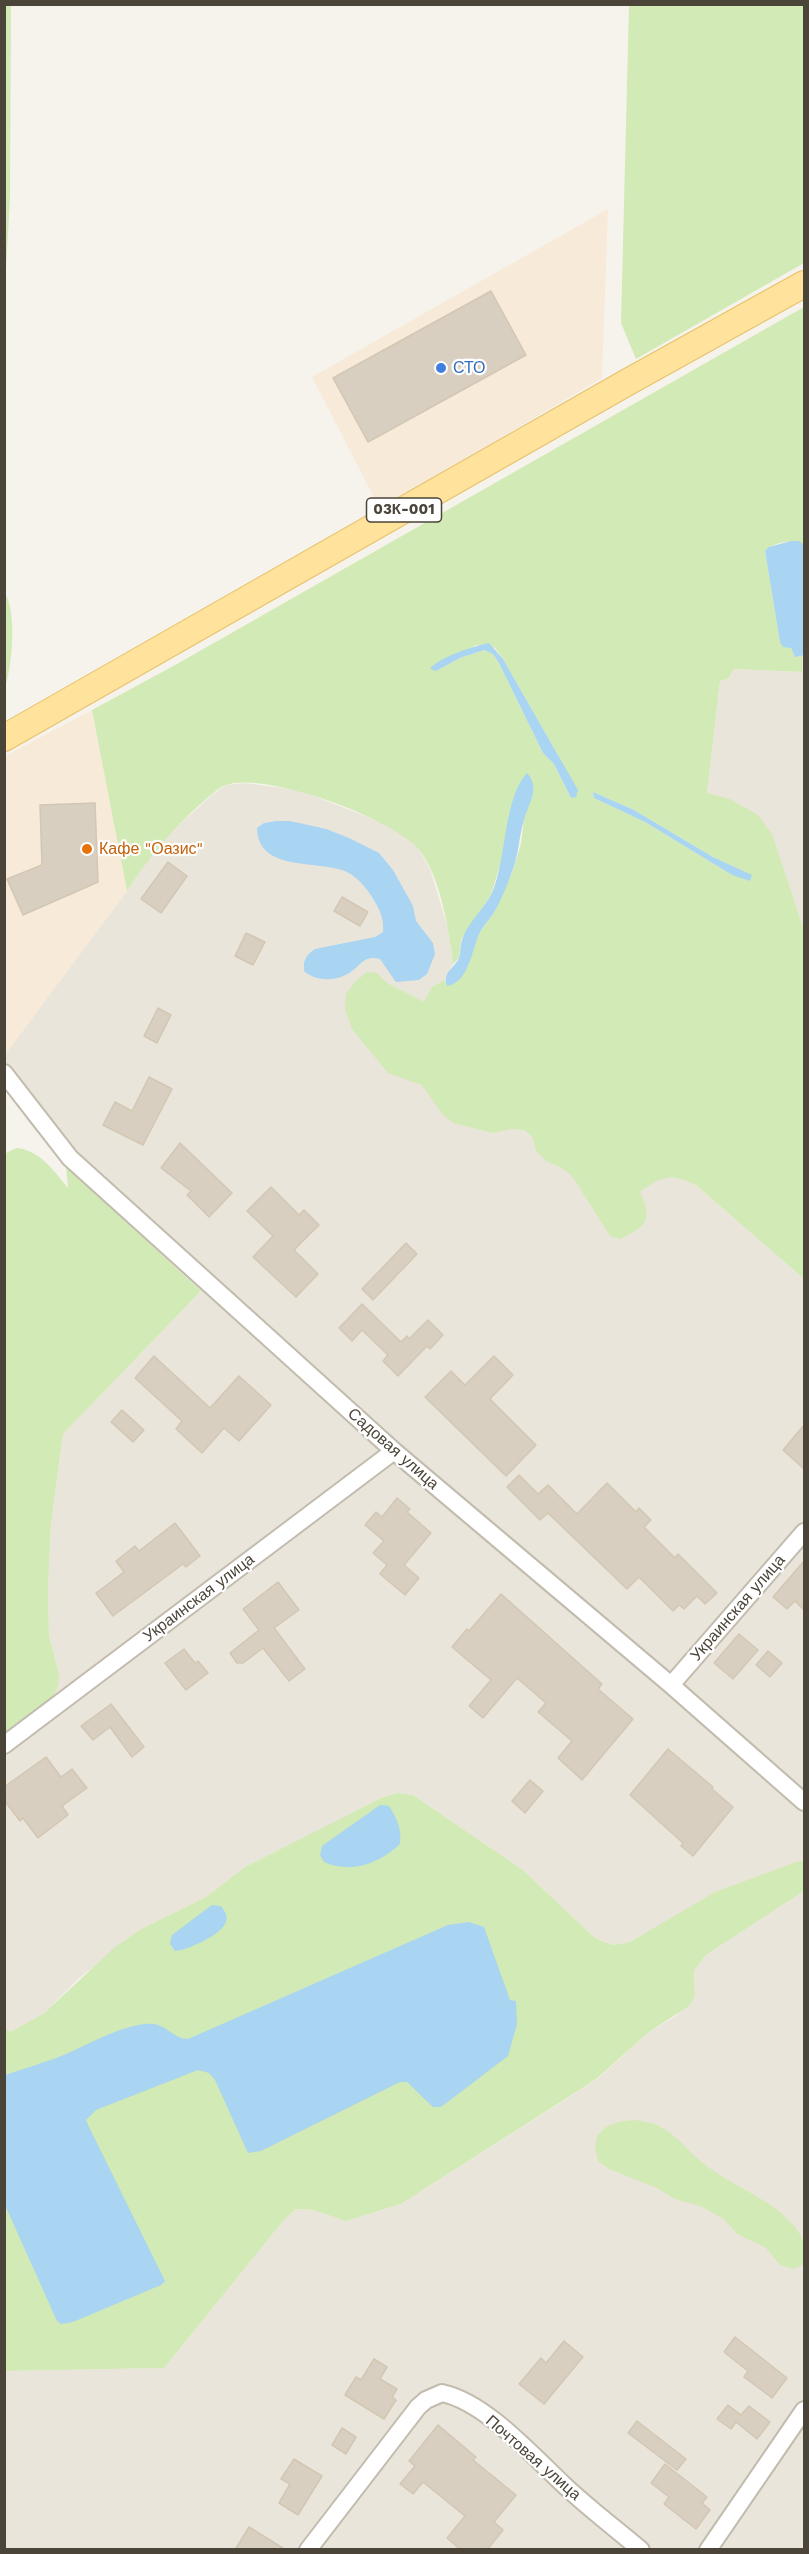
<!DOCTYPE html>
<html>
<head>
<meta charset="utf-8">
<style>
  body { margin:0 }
  #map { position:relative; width:809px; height:2554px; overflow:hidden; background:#f6f3ec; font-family:"Work Sans",sans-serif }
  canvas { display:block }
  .frame { position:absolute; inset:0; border:6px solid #4b4439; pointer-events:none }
</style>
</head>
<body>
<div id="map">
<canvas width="809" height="2554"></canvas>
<div class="frame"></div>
</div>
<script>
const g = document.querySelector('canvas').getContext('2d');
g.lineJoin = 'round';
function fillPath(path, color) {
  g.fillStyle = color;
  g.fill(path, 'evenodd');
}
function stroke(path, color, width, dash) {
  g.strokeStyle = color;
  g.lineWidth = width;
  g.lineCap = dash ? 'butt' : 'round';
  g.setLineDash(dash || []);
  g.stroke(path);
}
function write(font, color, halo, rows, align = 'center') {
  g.font = font + ' "Work Sans",sans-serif';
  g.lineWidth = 4.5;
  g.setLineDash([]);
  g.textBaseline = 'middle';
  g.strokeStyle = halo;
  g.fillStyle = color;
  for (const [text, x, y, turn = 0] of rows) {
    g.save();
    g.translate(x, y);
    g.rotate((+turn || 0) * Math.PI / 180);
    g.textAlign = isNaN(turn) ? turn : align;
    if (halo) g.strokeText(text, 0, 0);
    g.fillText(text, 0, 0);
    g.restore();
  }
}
const residential = new Path2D(`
  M804,653v277l-15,-44 -82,-93 13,-112 8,-2 6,-10 68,3v-16z
  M244,783l55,7 91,36 16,11 14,14 10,18 19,62 4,33 -8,16 -13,7 208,205 19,-14 20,-1 18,9 107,93v582h-5l-135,62 -34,19 -18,3 -17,-7 -72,-68 -110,-75 -16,-2 -16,5 -136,69 -39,30 -63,31 -65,51 -35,35 -33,19 -6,-7 1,-291 48,-38 6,-23 -10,-39 -1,-47 3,-64 12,-90 138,-143 -135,-125 -36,-42 -25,-37 -1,-32 123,-164 24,-37 19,-21 42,-38 14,-10z
  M804,1891v658h-799l-1,-178 160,-3 120,-148 12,-11 17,1 33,11 55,-17 195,-124 53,-48 27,-16 19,-20 -1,-25 12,-16z`);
const commercial = new Path2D(`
  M608,209l-6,169 -222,131 -68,-132z
  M92,710l35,181 -122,164v-299z`);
const green = new Path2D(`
  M11,5l-1,193 -5,90 -1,-283z
  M629,5h175v258l-168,96 -15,-36z
  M804,307v238c-10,-7 -30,-3 -39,6l15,91 11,6 4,9 7,-1v16l-68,-3 -6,10 -8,2 -13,112 23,6 28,16 14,19 32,96v349l-107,-93c-26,-13 -34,-11 -57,6 13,28 7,34 -20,47l-10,-3 -38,-60 -10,-8 -16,-7 -10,-10 -3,-13 -8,-8 -14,-1 -18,4 -40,-10 -11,-9 -20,-29 -34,-12 -36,-44 -7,-20 1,-15 9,-12 12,-10 10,1 10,10 37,19 8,-15 13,-7 2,6 21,-20 11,-33 16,-22 18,-41 8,-26 3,-26 -17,10 -4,27 -12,40 -30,45 -2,18 -6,6c-3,-31 -13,-88 -33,-113 -24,-32 -155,-80 -194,-66 -8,3 -16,11 -22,16 -32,28 -54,55 -77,90l-35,-181 85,-46zM477,645l18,3 8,11 55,96 13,43 -17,-34 -11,-11 -44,-90 -6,-9 -9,-4 -24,8 -24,13 22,-17zM593,792l41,18 79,47 38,18h-19l-87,-53 -51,-24z
  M5,593c12,20 7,73 0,95z
  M16,1148c24,2 38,23 52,40l-2,-22 135,125 -138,143 -12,90 -3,64 1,47 10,39 -1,12 -5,11 -48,38 -1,-581z
  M397,1793l16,2 110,75 72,68 17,7 18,-3 85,-50 84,-31h5v30l-98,64 -12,16 1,25 -6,10 -40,26 -54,48 -194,124 -55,17 -33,-11 -17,-1 -12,11 -120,148 -159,3 -1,-345 6,6 33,-18 72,-67 28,-19 63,-31 39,-30 136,-69z
  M634,2120c8,1 16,2 23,5 19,8 30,26 46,38 28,23 68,35 91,63 10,11 12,24 10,38l-10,5 -14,-4 -14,-17 -29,-14 -13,-15 -24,-13 -25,-7 -18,-11 -48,-19 -11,-8 -3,-13 2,-12 9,-9 12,-5z`);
const water = new Path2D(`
  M791,541h8l5,4v108l-2,3 -7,1 -4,-9 -8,-1 -3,-5 -15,-91 4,-4z
  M489,643l14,16 75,131 -2,7 -5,1 -17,-34 -11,-11 -44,-90 -6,-9 -9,-4 -24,8 -24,13 -6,-2c9,-12 44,-23 59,-26z
  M527,773c14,15 1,31 -3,47 -5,16 -5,33 -11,49 -5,14 -11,29 -18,42 -5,8 -12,15 -16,23 -7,16 -10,48 -32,52 -5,-14 7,-17 12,-28 2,-6 1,-13 3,-18 6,-18 22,-31 30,-47 15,-34 11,-94 35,-120z
  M593,792l41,18 79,47 39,18 -2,6 -18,-6 -87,-53 -51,-24z
  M276,821h14l36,8 23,9 30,15 14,17 20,36 3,15 17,22 2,11 -8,20 -8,6 -23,2 -16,-23c-14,-4 -18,4 -28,12 -14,11 -36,11 -48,0 -1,-11 2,-16 11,-22l60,-12 8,-5c1,-11 -2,-20 -8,-30 -6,-11 -16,-24 -28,-30 -29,-13 -89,1 -90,-44l7,-5z
  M380,1805l9,1c8,12 13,24 11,38 -21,20 -49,30 -76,18l-4,-7 2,-9z
  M212,1905l9,1c4,6 8,11 4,18 -5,11 -39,27 -50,27l-5,-7 2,-9z
  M469,1922l15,5 26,73 6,1 1,23 -9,32 -67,51h-8l-26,-25h-7l-139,69 -13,2 -33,-73 -6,-7 -11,-3 -102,40 -10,10 3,7 76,154 -4,4 -88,37 -12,2 -4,-3 -52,-116v-130c20,-7 42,-13 61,-21 23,-10 64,-33 88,-30 14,2 20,15 34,15l260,-114z`);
const building = new Path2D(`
  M491,291l35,64 -158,87 -35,-64z
  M95,803l3,79 -75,33 -16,-36 35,-14 -2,-60z
  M168,862l19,14 -26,37 -20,-14z
  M342,897l26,15 -8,14 -26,-15z
  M246,933l19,9 -12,23 -18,-9z
  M158,1008l13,7 -14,28 -13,-7z
  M149,1077l23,12 -29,56 -40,-20 12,-23 17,9z
  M180,1143l52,50 -23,24 -22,-22 4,-4 -30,-23z
  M271,1187l28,28 5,-5 15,15 -25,25 24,24 -22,23 -43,-40 20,-21 -26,-25z
  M406,1243l11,11 -44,46 -11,-11z
  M362,1304l39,38 6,-6 2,3 19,-19 15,15 -13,14 -3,-3 -29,30 -15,-15 5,-6 -26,-25 -10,11 -13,-13z
  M154,1356l56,52 29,-32 32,29 -32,36 -15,-13 -22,25 -26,-24 6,-8 -47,-43z
  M494,1356l19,19 -23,24 46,46 -30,31 -81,-79 26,-26 14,14z
  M122,1410l22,20 -11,12 -22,-20z
  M804,1425v44l-21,-19z
  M519,1475l19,19 10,-9 29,29 30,-31 29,29 3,-4 12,12 -7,7 31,31 3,-4 39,39 -12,11 -8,-8 -13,13 -5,-4 -6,6 -34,-34 -12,12 -79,-76 -8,7 -33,-33z
  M397,1498l13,11 -3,3 24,21 -27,32 15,13 -14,17 -25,-21 7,-9 -14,-12 11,-12 -19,-16 11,-13 6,5z
  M175,1523l25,33 -14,11 -3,-3 -70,52 -17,-23 28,-21 -8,-11 19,-15 4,5z
  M804,1561v49l-9,-9 -8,8 -14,-12z
  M278,1582l21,28 -25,18 31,41 -16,12 -26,-33 -20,15h-6l-7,-10 29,-23 -16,-21z
  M501,1594l101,90 -4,5 35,30 -51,61 -24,-22 14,-17 -34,-29 8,-9 -29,-25 -34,40 -14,-12 22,-26 -39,-33 15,-18 2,2z
  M739,1634l19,16 -25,29 -19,-16z
  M184,1649l11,14 3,-2 10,12 -22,17 -21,-27z
  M768,1651l14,12 -12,14 -14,-12z
  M111,1704l33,43 -12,10 -22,-30 -17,13 -12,-14z
  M668,1749l45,38 -1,2 21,18 -40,49 -12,-10 2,-3 -53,-48z
  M46,1757l15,20 11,-8 15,19 -25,18 6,9 -30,23 -15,-20 -3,3 -16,-21v-13z
  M530,1780l13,11 -18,22 -13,-12z
  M735,2337l52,41 -15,20 -28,-21 4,-6 -24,-19z
  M564,2341l19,16 -39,47 -25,-20 22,-26 5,5z
  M374,2359l13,8 -7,12 17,10 -5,8 4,3 -12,19 -39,-24 11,-18 5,3z
  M728,2405l13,10 8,-9 21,16 -13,17 -21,-17 -5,7 -14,-10z
  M637,2421l49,38 -9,11 -49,-37z
  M438,2425l38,32 -3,3 43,35 -22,27 9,8 -16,20h-26l-14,-12 18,-22 -42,-34 -10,12 -13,-10 15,-18 -6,-5z
  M342,2428l14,9 -10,17 -14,-9z
  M294,2459l28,17 -24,39 -19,-12 11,-19 -9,-5z
  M665,2464l42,33 -5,6 8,7 -14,19 -32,-25 5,-7 -18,-14z
  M249,2527l37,23h-51z`);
const street = new Path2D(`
  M4,1073l66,85 324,293 277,234 133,117
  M671,1685l133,-153
  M4,1745l390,-294
  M308,2550l110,-143 8,-7 16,-7c43,9 90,62 121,91 24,23 52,44 78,66
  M708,2550l96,-140`);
const primary = new Path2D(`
  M4,738l622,-355 178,-99`);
const markers = [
  [441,368,6,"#3f7fe0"],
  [87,849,6,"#e8710a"]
];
const shields = [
  [404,510,75]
];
const shieldNames = [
  ["03К-001",404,510]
];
const shopNames = [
  ["СТО",453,368]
];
const foodNames = [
  ["Кафе \"Оазис\"",99,849]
];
const streetNames = [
  ["Садовая улица",393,1449,41],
  ["Украинская улица",199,1598,-37],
  ["Украинская улица",738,1608,-49],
  ["Почтовая улица",533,2458,41]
];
fillPath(residential, '#eae5da');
fillPath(commercial, '#f7ead8');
fillPath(green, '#d2eab5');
fillPath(water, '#a9d4f2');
fillPath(building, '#d8cfc1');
stroke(building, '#d3c7b4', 1.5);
stroke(street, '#c2bbae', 20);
stroke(primary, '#e6c16a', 28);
stroke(street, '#fff', 16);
stroke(primary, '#ffe39c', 26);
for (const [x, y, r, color] of markers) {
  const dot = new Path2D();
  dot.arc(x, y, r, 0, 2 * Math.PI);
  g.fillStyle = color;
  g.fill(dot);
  stroke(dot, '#fff', 2);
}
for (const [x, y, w] of shields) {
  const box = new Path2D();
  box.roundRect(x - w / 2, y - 12, w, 24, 4.5);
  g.fillStyle = '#fff';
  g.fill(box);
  stroke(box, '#4b4439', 1.5);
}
write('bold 15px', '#4b4439', null, shieldNames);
write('16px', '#366cbe', '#fff', shopNames, 'left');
write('16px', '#c56008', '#fff', foodNames, 'left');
write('16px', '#4b4439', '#fff', streetNames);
</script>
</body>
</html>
